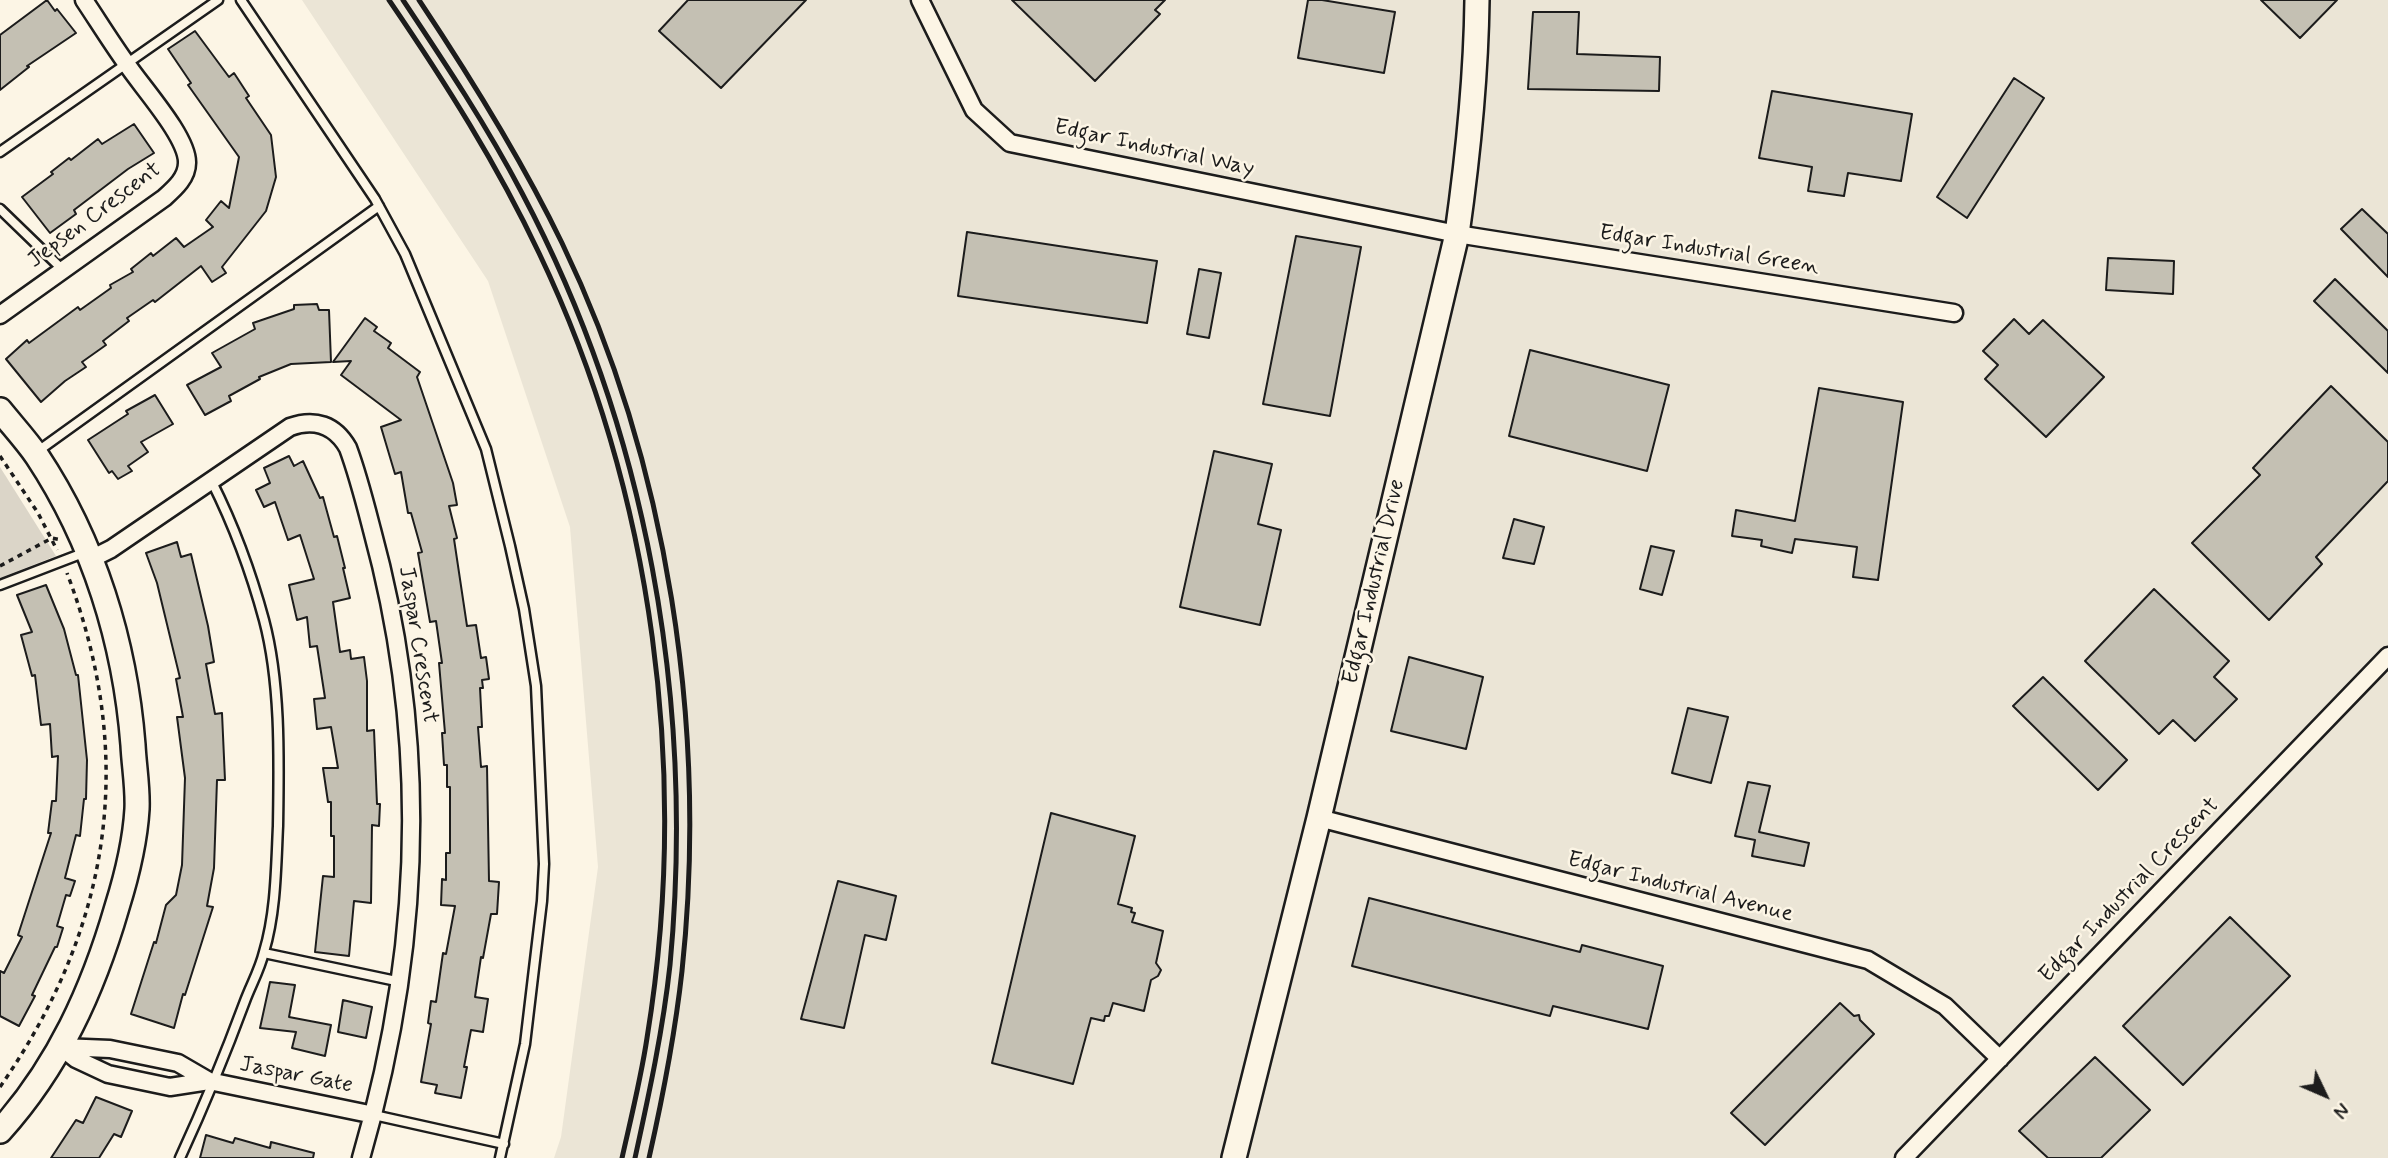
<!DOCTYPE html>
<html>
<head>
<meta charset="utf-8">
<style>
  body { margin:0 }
  #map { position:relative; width:2388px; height:1158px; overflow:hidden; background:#fcf5e5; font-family:Mynerve,sans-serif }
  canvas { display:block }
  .north { position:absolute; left:2290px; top:1060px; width:70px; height:70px; -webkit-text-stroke:5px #fcf5e5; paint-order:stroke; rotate:134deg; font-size:19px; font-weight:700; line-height:28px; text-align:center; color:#1c1c1c }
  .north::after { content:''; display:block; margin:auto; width:24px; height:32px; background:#1c1c1c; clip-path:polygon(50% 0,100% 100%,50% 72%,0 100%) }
</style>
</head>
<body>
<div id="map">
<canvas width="2388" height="1158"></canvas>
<div class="north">N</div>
</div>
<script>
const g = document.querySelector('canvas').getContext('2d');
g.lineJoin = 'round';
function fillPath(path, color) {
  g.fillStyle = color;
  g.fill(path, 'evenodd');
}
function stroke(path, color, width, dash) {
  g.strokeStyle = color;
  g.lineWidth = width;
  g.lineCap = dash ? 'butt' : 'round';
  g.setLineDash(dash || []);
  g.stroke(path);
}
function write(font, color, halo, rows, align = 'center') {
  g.font = font + ' Mynerve,sans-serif';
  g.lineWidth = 5;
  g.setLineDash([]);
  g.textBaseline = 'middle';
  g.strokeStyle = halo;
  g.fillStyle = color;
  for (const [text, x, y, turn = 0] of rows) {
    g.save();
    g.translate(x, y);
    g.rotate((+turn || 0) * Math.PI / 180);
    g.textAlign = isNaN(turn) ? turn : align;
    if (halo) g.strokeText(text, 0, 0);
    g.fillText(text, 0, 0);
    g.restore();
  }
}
const built = new Path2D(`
  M302,0h2086v1158h-1834l7,-21 37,-270 -28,-340 -82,-246z`);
const green = new Path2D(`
  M0,467l56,89 -56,22z`);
const building = new Path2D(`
  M47,0l8,11 2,-2 19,24 -49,33 2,1 -29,23v-55z
  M688,0h118l-85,88 -62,-57z
  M1012,0h153l-10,10 5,4 -65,67z
  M1308,0h14l73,12 -11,61 -86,-15z
  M2261,0h76l-37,38z
  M1533,12h46l-2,42 83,3 -1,34 -131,-2z
  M195,31l34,46 5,-4 15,23 -3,2 25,37 5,42 -10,34 -44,56 4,6 -14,9 -11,-16 -46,36 -2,-2 -26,18 2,3 -26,20 3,4 -24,17 4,5 -21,14 -24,21 -35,-43 21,-19 2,3 49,-36 2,3 31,-22 -1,-3 23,-13 -2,-3 20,-16 2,3 23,-18 8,9 29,-20 -7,-7 15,-19 8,7 10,-51 -51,-72 3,-2 -23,-34z
  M2014,78l30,20 -77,120 -30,-21z
  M1772,91l140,23 -11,67 -53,-8 -4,23 -36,-5 4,-24 -53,-9z
  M134,124l20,29 -26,16 -54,41 2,4 -26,19 -28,-36 31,-23 -2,-2 18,-14 2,2 27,-21 4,5z
  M2362,209l26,25v43l-47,-48z
  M967,232l190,29 -10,62 -189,-27z
  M1296,236l65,11 -31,169 -67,-12z
  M2108,258l66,3 -1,33 -67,-4z
  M1199,269l22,4 -12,65 -22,-4z
  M2335,279l53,52v42l-74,-72z
  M317,304l2,6h10l2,52 -40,2 -32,13 1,2 -31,17 2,5 -26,14 -18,-30 34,-18 -9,-14 43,-24 -2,-6 41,-14v-4z
  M365,318l12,9 -3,4 17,12 -3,5 32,24 -3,5 36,106 4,22 -8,1 8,32 -3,1 13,87 9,-1 5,33 5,-1 3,22 -7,1 1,8h-3l2,39h-4l3,40 6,-1 2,115 10,1 -2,32h-6l-8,44 -2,-1 -6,40 13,2 -5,33 -12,-2 -7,37h3l-6,31 -26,-5 2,-8 -16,-3 10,-58 -3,-1 3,-22 5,1 7,-49 3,1 9,-48 -14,-1 1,-26 4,1v-27h4v-66h-3v-22h-3l-2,-32h3l-6,-70h3l-6,-42 -6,1 -12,-69 4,-1 -11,-39h-3l-7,-41 -6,2 -14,-47 20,-7 -60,-45 10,-14 -18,1z
  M2014,319l15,15 14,-14 61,57 -58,60 -61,-58 13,-14 -15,-14z
  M1530,350l139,35 -22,86 -138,-35z
  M2331,386l57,56v39l-72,76 6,7 -53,56 -77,-77 68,-68 -7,-7z
  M1819,388l84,14 -25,178 -25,-3 4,-30 -62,-8 -3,14 -31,-7 1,-6 -30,-4 4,-26 59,11z
  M155,395l18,29 -32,18 7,10 -20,14 4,5 -14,8 -6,-8 -3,2 -21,-33 40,-26 -2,-3z
  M1214,451l58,13 -14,60 23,6 -21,95 -80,-18z
  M289,456l5,10 9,-5 17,37 3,-1 11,40 3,-1 8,32h-2l7,30 -17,4 7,50 10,-2 1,9 13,-2 3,24v50l7,-1 3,74h3l-1,22 -7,-1 -1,78 -17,-2 -5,55 -34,-4 8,-76 11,1v-41h-3v-34h-3l-5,-34h15l-7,-41 -14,2 -3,-30 11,-1 -8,-52 -7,1 -3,-30 -10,3 -8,-35 25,-6 -14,-44 -12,5 -13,-38 -11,5 -8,-17 14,-7 -6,-15z
  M1514,519l30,8 -10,37 -31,-6z
  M177,542l4,15 10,-3 17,72 6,36 -8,2 9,50 7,-1 3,67h-8l-3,88 -7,38 6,1 -28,88 -2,-1 -9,34 -43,-14 23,-72 2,1 10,-38 10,-10 6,-30 3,-87 -8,-61h6l-7,-38 4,-1 -23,-95 -11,-30z
  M1651,546l23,5 -12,44 -22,-6z
  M46,585l18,44 12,46h2l9,85 -1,39h-2l-4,37 -4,-1 -11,43 10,3 -5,15 -4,-1 -9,31 6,2 -6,19h-2l-23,48 3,1 -16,30 -19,-10v-45l4,2 18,-36 -4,-2 33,-102h-3l4,-32h4l2,-45 -6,1 -2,-33 -9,1 -6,-50 -3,1 -11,-41 11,-3 -15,-37z
  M2154,589l75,72 -15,16 23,22 -42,42 -22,-21 -14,14 -74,-73z
  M1409,657l74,20 -17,72 -75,-18z
  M2043,677l84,83 -29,30 -85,-84z
  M1688,708l40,9 -17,66 -39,-10z
  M1748,782l22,4 -11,46 50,11 -5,23 -52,-10 3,-16 -20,-4z
  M1051,813l84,23 -17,68 14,4 -1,4 4,1 -3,9 31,9 -7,32 5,7 -3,6 -7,4 -7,31 -31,-8 -4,13h-4l-1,5 -13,-3 -18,66 -81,-21z
  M838,881l58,15 -10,44 -21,-5 -21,93 -43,-9z
  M1369,898l211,54 2,-7 81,21 -15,63 -95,-23 -3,10 -198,-50z
  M2230,917l60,59 -107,109 -60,-59z
  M270,982l25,3 -6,32 42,8 -6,31 -33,-8 4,-16 -36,-4z
  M343,1000l29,7 -6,31 -28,-6z
  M1840,1003l14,13 5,-1 1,5 14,14 -109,111 -34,-32z
  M2095,1057l55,53 -49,48h-53l-29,-27z
  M96,1097l36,14 -11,26 -7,-3 -15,24h-48l25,-38 7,3z
  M206,1135l27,8 2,-5 35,10 1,-6 43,11 -1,5h-113z`);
const path = new Path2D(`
  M0,456l38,57 19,37
  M0,566l52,-28 10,2
  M0,1087c112,-161 137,-330 67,-514`);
const lane = new Path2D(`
  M241,0l134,199 30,55 81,195 24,97 14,63 12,77 8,178 -2,37 -17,143 -25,114
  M0,152l218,-152
  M0,209l63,61
  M38,451l341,-245
  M0,585l78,-30 7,2
  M264,953l137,29
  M374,1115l130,29
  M180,1158c24,-52 45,-103 65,-157 6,-16 15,-32 19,-49 12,-40 12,-84 14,-126 1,-65 3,-142 -14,-206 -13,-48 -30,-94 -52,-138`);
const street = new Path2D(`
  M920,0l54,110 36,33 447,91 497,79
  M0,315l164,-117c10,-9 23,-20 23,-35 1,-26 -46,-77 -61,-100 -15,-21 -28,-42 -42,-63
  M91,559l20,-10 179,-122c25,-9 45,-2 58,21 10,27 17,55 24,82 57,209 50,420 -11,628
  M1319,818l549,142 77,46 55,53
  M61,1047l49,2 68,14 31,18 165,34
  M61,1047l15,12 32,15 62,13 39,-6
  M1904,1158l484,-502`);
const secondary = new Path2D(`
  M0,410c12,15 26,30 37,46 57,86 88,186 96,289 1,21 5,43 4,64 -2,34 -10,66 -20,98 -24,83 -59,160 -117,224
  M1234,1158l85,-340 138,-584c11,-78 19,-155 20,-234`);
const rail = new Path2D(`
  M389,0c56,82 108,164 150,253 115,241 151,522 108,785 -6,40 -16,80 -25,120
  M403,0c42,63 84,126 119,193 125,236 173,507 148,772 -7,65 -21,129 -35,193
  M419,0c52,78 102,158 143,243 106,220 146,485 120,728 -7,63 -19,125 -33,187`);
const streetNames = [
  ["Edgar Industrial Way",1154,149,12],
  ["Jepsen Crescent",95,216,-37],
  ["Edgar Industrial Green",1709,251,9],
  ["Edgar Industrial Drive",1375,582,-77],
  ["Jaspar Crescent",417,645,81],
  ["Edgar Industrial Avenue",1680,888,14],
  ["Edgar Industrial Crescent",2130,891,-46],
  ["Jaspar Gate",296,1076,11]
];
fillPath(built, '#ebe5d6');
fillPath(green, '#dbd5c8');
fillPath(building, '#c4c0b3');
stroke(building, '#1c1c1c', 2);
stroke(lane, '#1c1c1c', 13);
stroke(street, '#1c1c1c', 21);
stroke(secondary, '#1c1c1c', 28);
stroke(path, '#1c1c1c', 3.5, [5, 5]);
stroke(lane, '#fcf5e5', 8);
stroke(street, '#fcf5e5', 16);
stroke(secondary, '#fcf5e5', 23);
stroke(rail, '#1c1c1c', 5);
write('23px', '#1c1c1c', '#fcf5e5', streetNames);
</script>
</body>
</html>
